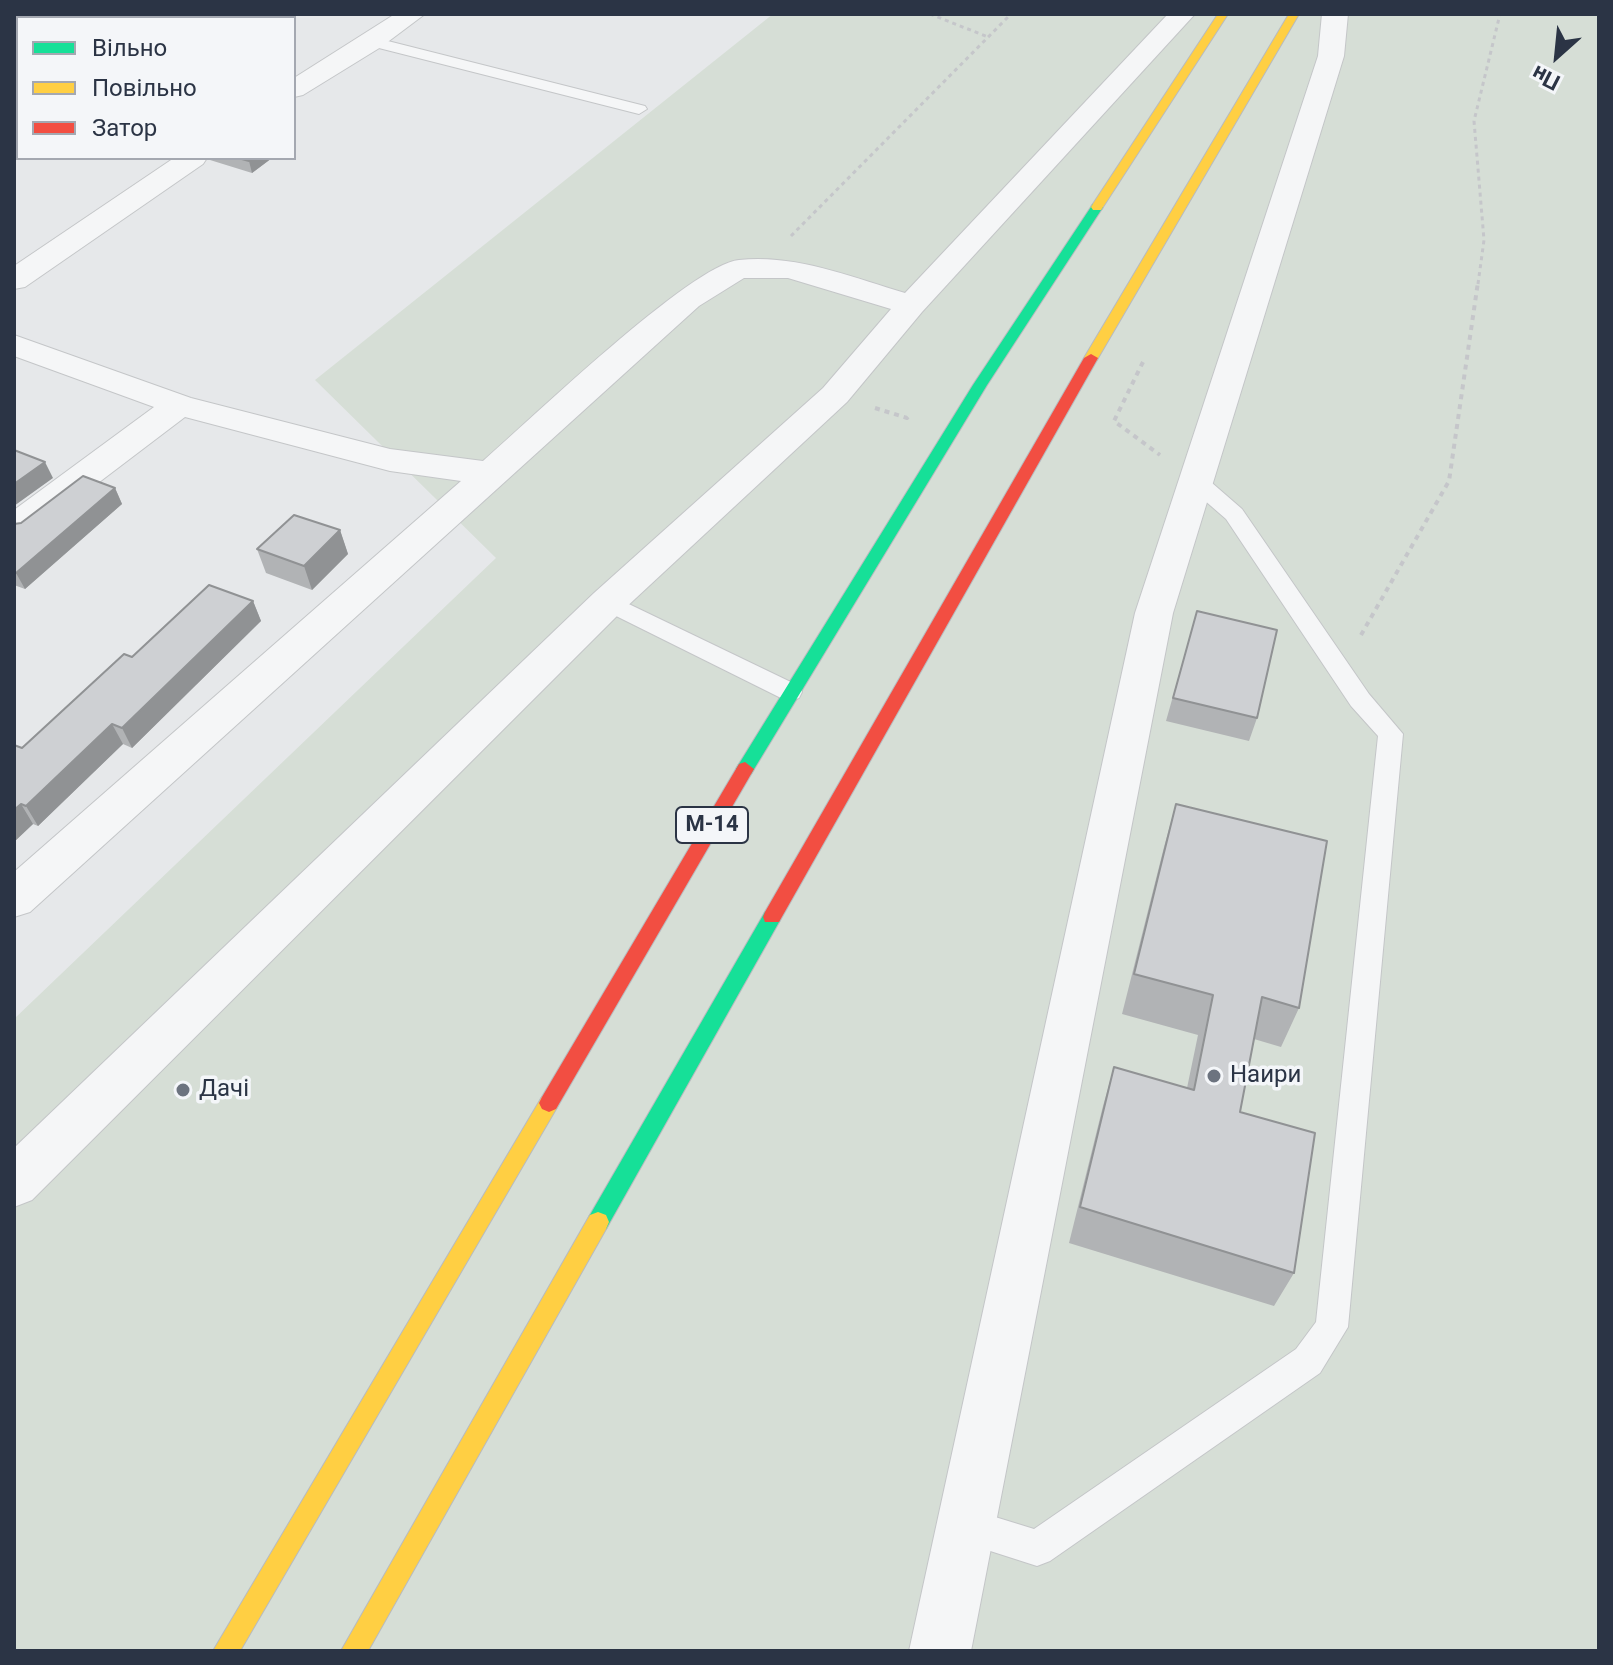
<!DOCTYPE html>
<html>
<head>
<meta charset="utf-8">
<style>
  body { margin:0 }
  #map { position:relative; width:1613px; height:1665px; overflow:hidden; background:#e6e8ea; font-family:Roboto,sans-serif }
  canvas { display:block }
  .frame { position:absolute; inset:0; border:16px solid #2b3445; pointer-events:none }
  .legend { position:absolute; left:16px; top:16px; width:280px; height:144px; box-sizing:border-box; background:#f4f6f9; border:2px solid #a4a8b1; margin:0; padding:10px 14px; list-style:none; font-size:24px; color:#2b3445 }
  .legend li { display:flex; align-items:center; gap:16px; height:40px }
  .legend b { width:40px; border:2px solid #a4a8b1 }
  .north { position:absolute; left:1517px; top:16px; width:80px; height:80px; -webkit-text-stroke:6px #f4f6f9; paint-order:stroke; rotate:207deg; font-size:22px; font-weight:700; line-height:32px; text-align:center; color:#2b3445 }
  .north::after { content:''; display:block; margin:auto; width:28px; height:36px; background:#2b3445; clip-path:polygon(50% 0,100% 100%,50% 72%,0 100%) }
</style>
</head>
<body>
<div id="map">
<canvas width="1613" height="1665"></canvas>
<div class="frame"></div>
<ul class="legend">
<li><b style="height:10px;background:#16e098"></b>Вільно</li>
<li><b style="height:10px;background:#ffcf43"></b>Повільно</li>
<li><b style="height:10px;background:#f24e42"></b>Затор</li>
</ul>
<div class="north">Пн</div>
</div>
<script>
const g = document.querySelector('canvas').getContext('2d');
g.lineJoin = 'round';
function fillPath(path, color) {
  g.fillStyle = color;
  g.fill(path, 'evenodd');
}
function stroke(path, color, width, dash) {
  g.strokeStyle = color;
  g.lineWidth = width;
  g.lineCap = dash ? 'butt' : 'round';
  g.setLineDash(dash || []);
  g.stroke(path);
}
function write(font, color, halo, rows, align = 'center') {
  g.font = font + ' Roboto,sans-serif';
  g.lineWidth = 7;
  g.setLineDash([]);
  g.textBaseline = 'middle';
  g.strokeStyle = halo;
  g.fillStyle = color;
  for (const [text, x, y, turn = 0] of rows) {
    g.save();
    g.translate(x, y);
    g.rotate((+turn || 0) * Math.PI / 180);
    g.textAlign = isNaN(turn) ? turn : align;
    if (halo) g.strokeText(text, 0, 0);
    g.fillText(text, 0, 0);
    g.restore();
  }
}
const green = new Path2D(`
  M773,14h826v1637h-1585v-632l482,-461 -181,-178z`);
const pathFar1 = new Path2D(`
  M930,14l58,23
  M791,236l220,-222
  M1478,284l6,-44 -10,-119 26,-107`);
const path = new Path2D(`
  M1143,362l-29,59 46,34
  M875,408l32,10 3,-3
  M1361,635l88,-154 29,-199`);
const lane = new Path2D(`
  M39,14h23l4,4h-23z
  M372,37l273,69 2,3 -8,5 -272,-69 -3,-3z
  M1196,474l8,2 38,33 127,185 34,40 -55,593 -28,46 -270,188 -13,5 -84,-27 -5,-13 5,-13 13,-5 68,21 262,-180 20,-27 62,-586 -27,-30 -125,-187 -38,-33 -3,-5 3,-5z
  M608,594l191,92 3,6 -3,6 -9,3 -9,-3 -181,-90 -3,-6 3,-6z`);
const street = new Path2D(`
  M395,14h30l-44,33 -78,48 -9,2v-19z
  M1168,14h27l-273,298 -75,90 -225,209 -590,589 -18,7v-59l580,-555 229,-205 68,-79 -103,-31h-44l-45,28 -669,606 -16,5v-45l447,-391 -71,-10 -205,-54 -158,120 -13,3v-30l140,-103 -140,-51v-21l177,63 199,51 93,12c45,-39 209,-197 256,-201 57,-6 112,17 166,33z
  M1322,14h26l-4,42 -171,557 -202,1038h-62l226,-1038 183,-557z
  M174,158h33l-4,6 -178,123 -11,2v-23z`);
const fast = new Path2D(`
  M1093,204l10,3 -116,178 -236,389h-12l-3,-5 3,-5 234,-379z
  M772,909l7,3 2,5 -2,5 -173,307 -8,3 -8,-3 -3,-7 3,-7 175,-303z`);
const slow = new Path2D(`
  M1218,14h10l-127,196h-8l-2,-3z
  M1289,14h10l-201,344 -2,3h-10l-2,-3z
  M549,1094l7,3 3,6 -3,6 -316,542h-27l329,-554z
  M598,1212l8,3 3,7 -3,7 -238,422h-27l249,-436z`);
const jam = new Path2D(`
  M1091,354l7,4 -319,564h-14l-2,-5 2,-5 319,-554z
  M745,762l9,7 -198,340 -7,3 -7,-3 -3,-6 3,-6 197,-333z`);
const wall = new Path2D(`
  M209,158h63l-20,15 -42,-13z
  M115,488l7,16 -97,85 -11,-4v-61l7,-1z
  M340,530l8,24 -36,36 -46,-17 -9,-24z
  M253,601l8,20 -129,127 -9,-4 -85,82 -5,-2 -19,18v-97l8,3 110,-91z
  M1197,611l60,107 -8,23 -83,-20z
  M1176,804l123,204 -18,39 -27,-8 -14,73 54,161 -20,33 -205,-63 34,-137 11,-39 73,21 11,-53 -76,-21 42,-167z`);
const shadedWall = new Path2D(`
  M253,158h19l-20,15 -3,-12z
  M45,462l8,16 -39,28v-22z
  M115,488l7,16 -97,85 -9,-16z
  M340,530l8,24 -36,36 -8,-24z
  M253,601l8,20 -129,127 -10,-20z
  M112,724l11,20 -85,82 -12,-20z
  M21,804l12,20 -19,18v-32z`);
const building = new Path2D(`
  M238,158h15l-4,3z
  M14,450l31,12 -31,22z
  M83,476l32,12 -99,85 -2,-1v-48l7,-1z
  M294,515l46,15 -36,36 -47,-17z
  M209,585l44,16 -131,127 -10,-4 -86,82 -5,-2 -7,6v-65l8,3 102,-94 8,3z
  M1197,611l80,19 -20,88 -84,-20z
  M1176,804l151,37 -28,167 -37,-11 -22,115 75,21 -21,140 -214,-66 34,-140 80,23 19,-95 -79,-21z`);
const markers = [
  [1214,1076,8,"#6c737f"],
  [183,1090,8,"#6c737f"]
];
const shields = [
  [712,825,72]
];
const shieldNames = [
  ["М-14",712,825]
];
const poiNames = [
  ["Наири",1230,1076],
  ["Дачі",199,1090]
];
fillPath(green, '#d6ded6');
stroke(lane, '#c4c6c8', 2);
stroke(street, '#c4c6c8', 2);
stroke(fast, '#b8bbbf', 2);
stroke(slow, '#b8bbbf', 2);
stroke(jam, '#b8bbbf', 2);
stroke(pathFar1, '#c5c6ca', 3, [4, 4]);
stroke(path, '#c5c6ca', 4, [5, 5]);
fillPath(lane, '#f5f6f7');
fillPath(street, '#f5f6f7');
fillPath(fast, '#16e098');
fillPath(slow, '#ffcf43');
fillPath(jam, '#f24e42');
fillPath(wall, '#b1b3b5');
fillPath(shadedWall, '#909294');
fillPath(building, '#ced0d3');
stroke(building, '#909294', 2);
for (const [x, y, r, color] of markers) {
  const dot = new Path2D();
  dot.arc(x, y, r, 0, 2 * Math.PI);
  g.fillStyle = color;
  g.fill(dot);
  stroke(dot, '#f4f6f9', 3);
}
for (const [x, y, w] of shields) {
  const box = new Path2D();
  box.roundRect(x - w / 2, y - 18, w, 36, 6);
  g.fillStyle = '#f4f6f9';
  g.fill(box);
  stroke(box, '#2b3445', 2);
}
write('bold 22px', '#2b3445', null, shieldNames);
write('24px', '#2b3445', '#f4f6f9', poiNames, 'left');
</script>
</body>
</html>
